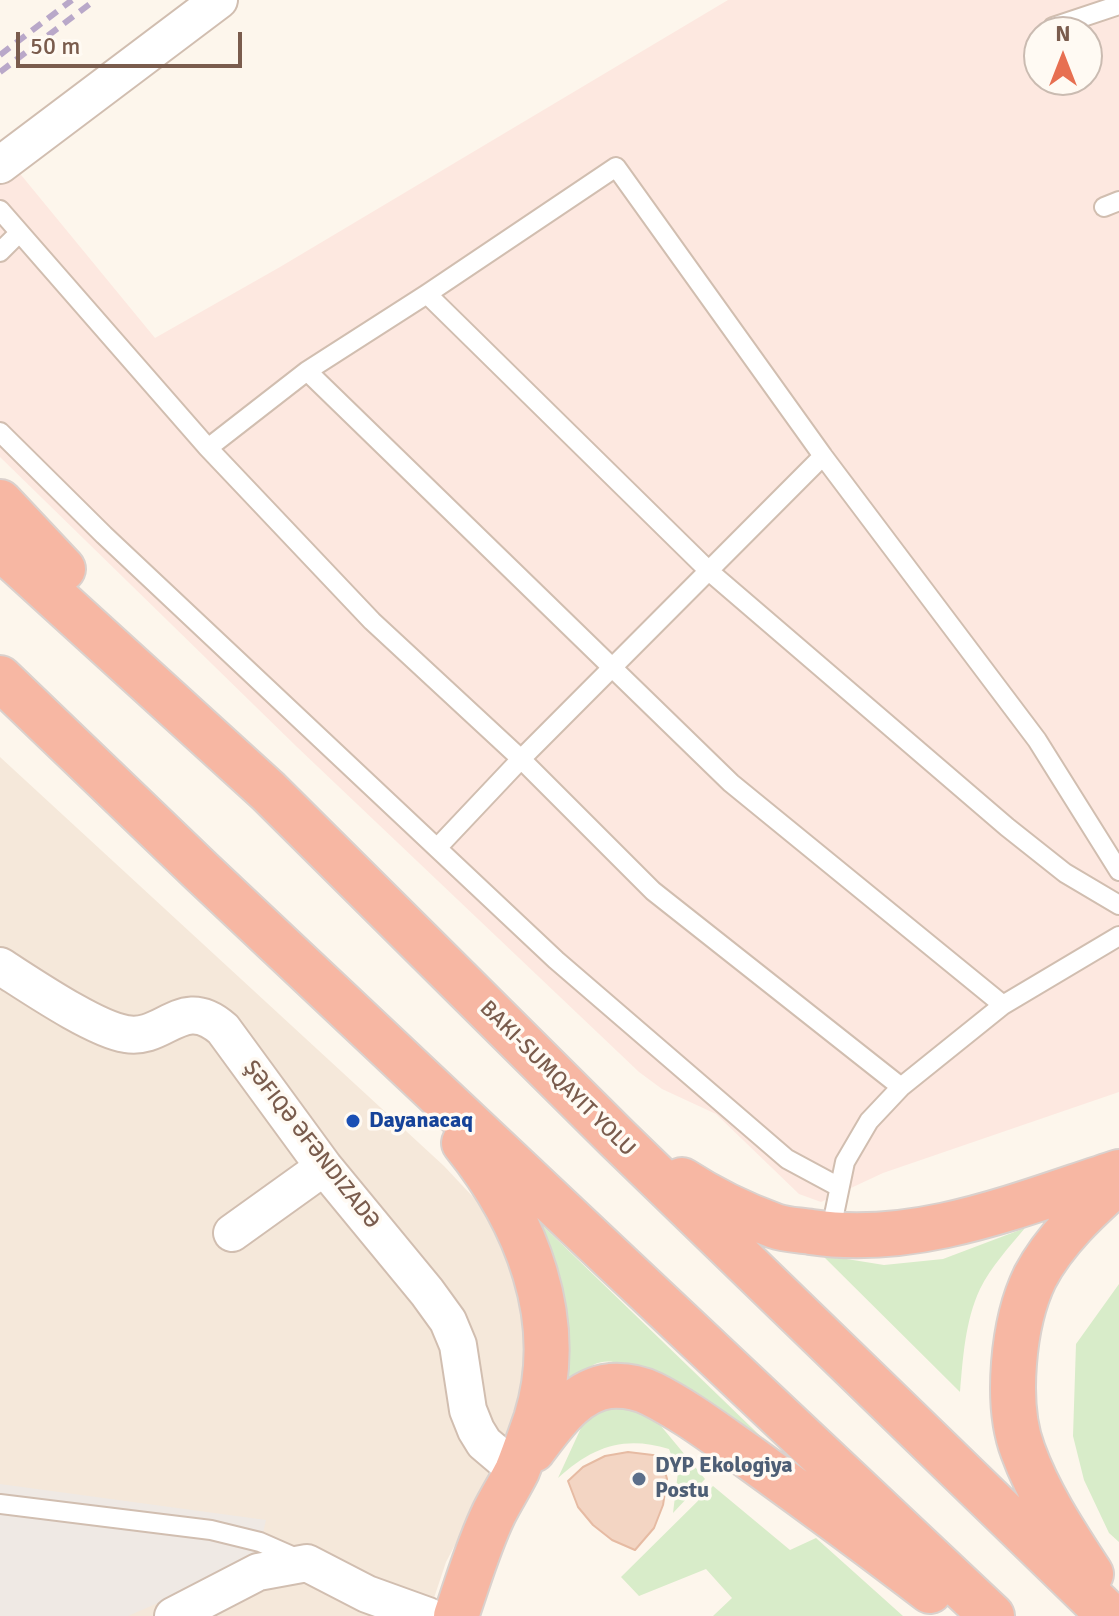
<!DOCTYPE html>
<html>
<head>
<meta charset="utf-8">
<style>
  body { margin:0 }
  #map { position:relative; width:1119px; height:1616px; overflow:hidden; background:#fdf6ec; font-family:Signika,sans-serif }
  canvas { display:block }
  .north { position:absolute; left:1023px; top:16px; width:80px; height:80px; box-sizing:border-box; background:#fffaf3; border:2px solid #cabbb1; border-radius:50%; rotate:0deg; font-size:22px; font-weight:700; line-height:32px; text-align:center; color:#7a5c4d }
  .north::after { content:''; display:block; margin:auto; width:28px; height:36px; background:#e76f51; clip-path:polygon(50% 0,100% 100%,50% 72%,0 100%) }
  .scale { position:absolute; left:16px; top:32px; width:226px; height:36px; box-sizing:border-box; border:4px solid #7a5c4d; border-top:0; padding-left:10px; font-size:24px; line-height:28px; white-space:nowrap; color:#7a5c4d; -webkit-text-stroke:6px #fffaf3; paint-order:stroke }
</style>
</head>
<body>
<div id="map">
<canvas width="1119" height="1616"></canvas>
<div class="north">N</div>
<div class="scale">50 m</div>
</div>
<script>
const g = document.querySelector('canvas').getContext('2d');
g.lineJoin = 'round';
function fillPath(path, color) {
  g.fillStyle = color;
  g.fill(path, 'evenodd');
}
function stroke(path, color, width, dash) {
  g.strokeStyle = color;
  g.lineWidth = width;
  g.lineCap = dash ? 'butt' : 'round';
  g.setLineDash(dash || []);
  g.stroke(path);
}
function write(font, color, halo, rows, align = 'center') {
  g.font = font + ' Signika,sans-serif';
  g.lineWidth = 7;
  g.setLineDash([]);
  g.textBaseline = 'middle';
  g.strokeStyle = halo;
  g.fillStyle = color;
  for (const [text, x, y, turn = 0] of rows) {
    g.save();
    g.translate(x, y);
    g.rotate((+turn || 0) * Math.PI / 180);
    g.textAlign = isNaN(turn) ? turn : align;
    if (halo) g.strokeText(text, 0, 0);
    g.fillText(text, 0, 0);
    g.restore();
  }
}
const residential = new Path2D(`
  M0,757l444,409 46,49 25,38 18,87 -22,99 -65,123 -18,54h-428z`);
const commercial = new Path2D(`
  M728,0h391v1092l-236,81 -62,29 -22,-8 -83,-80 -54,-25 -23,-17 -342,-325 -297,-290v-274l17,-13 138,168 125,-71zM1039,32h48v48h-48z`);
const industrial = new Path2D(`
  M0,1484l266,36 -9,40 -129,56h-128z`);
const green = new Path2D(`
  M540,1223l271,262 -175,-115c-40,-20 -48,-2 -77,25 15,-66 10,-111 -19,-172z
  M1025,1228c-16,19 -34,39 -45,61 -15,32 -17,69 -20,103l-138,-137 62,10 59,-6z
  M1119,1284v258l-10,-9 -25,-53 -11,-44 3,-92z
  M609,1406h22l20,8 54,65 -32,34 5,-41 -9,-23c-45,-14 -77,-2 -111,29l28,-61z
  M713,1486l77,64 26,-12 87,78h-190l19,-18 -26,-29 -67,27 -18,-19z`);
const building = new Path2D(`
  M628,1452l33,4 6,23 -4,26 -9,23 -19,22 -23,-10 -19,-15 -15,-18 -10,-26 15,-14 22,-11z`);
const lane = new Path2D(`
  M1053,27l66,-22
  M1104,207l15,-6
  M0,210l208,238 99,-77 120,-77 189,-127 207,289 214,284 82,131
  M0,252l18,-18
  M427,294l283,278 297,255 58,46 54,32
  M307,371l424,412 272,222
  M0,432l104,103 452,425 231,199 52,28
  M208,448l164,173 149,138 132,132 248,196
  M437,848l84,-89 302,-303
  M830,1234l15,-72 24,-41 32,-34 102,-82 116,-69
  M0,1504l211,26 49,12 41,18`);
const street = new Path2D(`
  M0,165l219,-165
  M0,966c30,19 94,63 126,68 39,7 56,-41 97,-5l101,138 103,125 21,29 10,24 10,65 8,20 8,13 33,28
  M232,1233l92,-66
  M173,1616l85,-44 49,-9 60,31 61,22`);
const highway = new Path2D(`
  M0,502l63,67
  M0,547l268,244 349,347 493,478
  M0,678l202,194 790,744
  M682,1180c29,19 60,34 93,46 11,4 24,4 36,6 106,16 209,-28 308,-60
  M533,1450c20,-26 42,-60 77,-64 14,-1 30,2 42,8 34,17 65,41 97,63 61,44 121,88 181,134
  M1091,1574c-26,-40 -52,-79 -68,-123 -18,-47 -10,-129 12,-174 20,-38 53,-68 84,-96
  M456,1616c12,-34 22,-70 38,-103 7,-14 16,-28 23,-42 7,-17 13,-35 19,-52 31,-99 -10,-199 -72,-276`);
const rail = new Path2D(`
  M0,55l72,-55
  M0,72l95,-72`);
const markers = [
  [353,1121,8,"#1a4fb4"],
  [639,1479,8,"#5c6f8a"]
];
const streetNames = [
  ["BAKI-SUMQAYIT YOLU",557,1079,45],
  ["ŞƏFIQƏ ƏFƏNDIZADƏ",311,1145,52]
];
const transitNames = [
  ["Dayanacaq",369,1121]
];
const serviceNames = [
  ["DYP Ekologiya",655,1466],
  ["Postu",655,1491]
];
fillPath(residential, '#f5e8da');
fillPath(commercial, '#fde8e0');
fillPath(industrial, '#efe9e4');
fillPath(green, '#d8ecc9');
fillPath(building, '#f3d5c3');
stroke(building, '#e6bba3', 2);
stroke(lane, '#d1beb0', 22);
stroke(street, '#d1beb0', 40);
stroke(highway, '#dad1cd', 48);
stroke(lane, '#fff', 18);
stroke(street, '#fff', 36);
stroke(highway, '#f7b7a3', 44);
stroke(rail, '#b9a8c9', 6, [12, 8]);
for (const [x, y, r, color] of markers) {
  const dot = new Path2D();
  dot.arc(x, y, r, 0, 2 * Math.PI);
  g.fillStyle = color;
  g.fill(dot);
  stroke(dot, '#fffaf3', 3);
}
write('22px', '#7a5c4d', '#fffaf3', streetNames);
write('bold 22px', '#164399', '#fffaf3', transitNames, 'left');
write('bold 22px', '#4e5e75', '#fffaf3', serviceNames, 'left');
</script>
</body>
</html>
